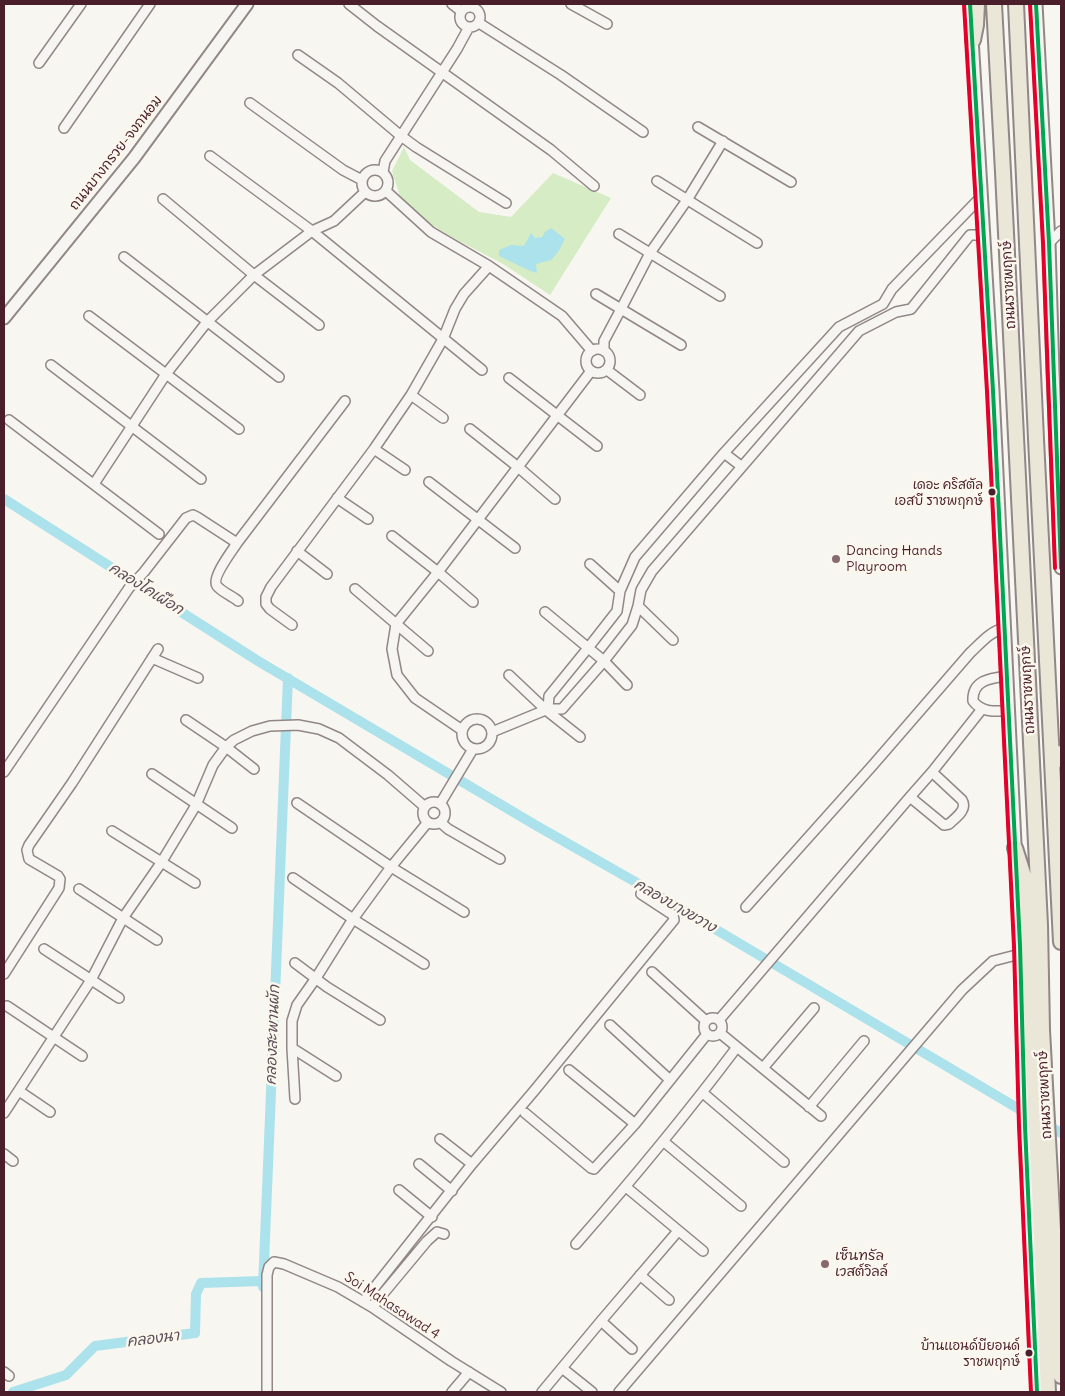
<!DOCTYPE html>
<html>
<head>
<meta charset="utf-8">
<style>
  body { margin:0 }
  #map { position:relative; width:1065px; height:1396px; overflow:hidden; background:#f8f6f0; font-family:Delius,sans-serif }
  canvas { display:block }
  .frame { position:absolute; inset:0; border:5px solid #4a1f2b; pointer-events:none }
</style>
</head>
<body>
<div id="map">
<canvas width="1065" height="1396"></canvas>
<div class="frame"></div>
</div>
<script>
const g = document.querySelector('canvas').getContext('2d');
g.lineJoin = 'round';
function fillPath(path, color) {
  g.fillStyle = color;
  g.fill(path, 'evenodd');
}
function stroke(path, color, width, dash) {
  g.strokeStyle = color;
  g.lineWidth = width;
  g.lineCap = dash ? 'butt' : 'round';
  g.setLineDash(dash || []);
  g.stroke(path);
}
function write(font, color, halo, rows, align = 'center') {
  g.font = font + ' Delius,"Playpen Sans Thai",sans-serif';
  g.lineWidth = 5;
  g.setLineDash([]);
  g.textBaseline = 'middle';
  g.strokeStyle = halo;
  g.fillStyle = color;
  for (const [text, x, y, turn = 0] of rows) {
    g.save();
    g.translate(x, y);
    g.rotate((+turn || 0) * Math.PI / 180);
    g.textAlign = isNaN(turn) ? turn : align;
    if (halo) g.strokeText(text, 0, 0);
    g.fillText(text, 0, 0);
    g.restore();
  }
}
const green = new Path2D(`
  M404,147l6,13 69,52 32,5 42,-44 58,25 -61,97 -47,-31 -53,-28 -35,-22 -14,-14 -9,-29z`);
const water = new Path2D(`
  M551,228l14,11 -7,13 -7,8 -15,4 1,9 -9,-3 -29,-14v-6l12,-5 13,1 7,-13 4,5 7,-1 3,-5z`);
const canal = new Path2D(`
  M4,499l254,162 279,165 102,58 390,231
  M1044,1123l17,10
  M263,1287l25,-609
  M13,1392l53,-17 29,-29 100,-13 1,-39 5,-11 62,-2`);
const street = new Path2D(`
  M349,4l28,22 174,124 43,36
  M452,4l9,7
  M571,4l36,20
  M460 17a10 10 0 1 1 20 0a10 10 0 1 1-20 0Z
  M479,23l82,52 82,57
  M298,55l40,28 63,53 15,11 90,56
  M39,63l42,-59
  M250,103l93,67 19,10
  M698,127l93,55
  M64,128l86,-124
  M210,156l102,75 170,139
  M362 183a13 13 0 1 1 26 0a13 13 0 1 1-26 0Z
  M383,172l2,-11 72,-112 12,-22
  M657,181l100,62
  M386,191l45,41 58,34 73,50 30,35
  M163,199l91,76 65,50
  M619,234l101,62
  M1049,243l12,-12
  M124,257l155,120
  M596,294l85,51
  M89,316l150,113
  M586 361a12 12 0 1 1 24 0a12 12 0 1 1-24 0Z
  M604,351v-10l17,-32 29,-56 37,-53 36,-59
  M51,365l150,114
  M607,370l33,25
  M509,378l88,68
  M411,395l32,23
  M9,420l150,114
  M470,429l48,38 37,32
  M374,449l31,21
  M724,453l17,13
  M429,482l86,66
  M94,484l72,-110 41,-52 47,-47 58,-44 22,-10 31,-29
  M337,498l31,21
  M392,536l46,36 35,30
  M237,543c-5,8 -26,35 -20,43 5,6 15,10 21,15
  M297,551l30,23
  M590,564l30,27
  M355,589l73,62
  M638,606l35,34
  M545,612l59,49 23,24
  M292,625l-22,-16 -4,-5v-7l5,-10 103,-138 37,-54 32,-56 12,-30 9,-15 25,-28
  M152,658l46,20
  M509,675l37,35 34,27
  M1007,676c-16,2 -35,4 -34,25 9,12 22,10 36,10
  M548,709l1,-13 39,-48 29,-37 3,-20 15,-34 89,-104 115,-126 44,-23 9,-15 89,-92
  M462 734a15 15 0 1 1 30 0a15 15 0 1 1-30 0Z
  M186,720l40,27 28,22
  M462,730l-47,-32 -18,-23 -5,-26 4,-25 42,-52 153,-201
  M492,732l56,-23h14l42,-48 28,-36 6,-19 3,-16 11,-19 207,-240 37,-19 15,-3 59,-74h6l8,3
  M4,772l125,-184 15,-16 42,-54 7,-3 4,2 40,26 108,-142
  M152,774l80,54
  M910,797l34,28 5,-1c6,-6 19,-14 13,-24l-30,-28
  M423 813a11 11 0 1 1 22 0a11 11 0 1 1-22 0Z
  M297,803l94,64 73,45
  M440,804l33,-55
  M440,822l8,7 52,30
  M112,831l83,52
  M293,878l60,41 71,45
  M79,889l78,51
  M746,907l127,-142 97,-112c11,-10 20,-22 35,-25
  M44,949l75,49
  M295,963l32,24 53,33
  M652,972l54,49
  M4,974l55,-86 1,-9 -2,-3 -29,-17 -2,-9 2,-5 43,-62 86,-134
  M7,1006l75,50
  M704 1027a9 9 0 1 1 18 0a9 9 0 1 1-18 0Z
  M719,1020l191,-223 22,-25 50,-63
  M610,1025l60,55
  M720,1033l101,83
  M292,1048l44,28
  M763,1068l51,-60
  M569,1070l66,54
  M19,1091l31,21
  M703,1093l81,69
  M295,1099l-3,-51v-27l5,-16 19,-27 37,-59 38,-52 37,-45
  M809,1107l55,-66
  M4,1113l87,-133 32,-62 38,-55 35,-58 17,-40 13,-18 8,-7 18,-9 18,-5 28,-1 21,4 20,9 49,37 37,32
  M525,1113l66,55 3,1 41,-45 72,-90
  M663,1141l78,65
  M4,1154l9,7
  M419,1164l33,27
  M472,1164l62,-73 140,-171 -1,-5 -32,-21
  M626,1187l77,64
  M399,1190l33,27
  M576,1244c56,-64 110,-129 161,-197
  M640,1275l29,25
  M363,1302l109,-138 -32,-25
  M372,1307l55,-66 10,-9 7,2
  M601,1321l31,28
  M562,1368l30,24
  M4,1372l5,4
  M267,1392v-117l2,-8 5,-5 10,2 54,23 34,20 79,54 50,31
  M452,1392l17,-20
  M542,1392l59,-71 77,-90
  M619,1392l343,-402 31,-29 27,-7`);
const secondary = new Path2D(`
  M970,4l23,387 27,555 5,180 12,266
  M1036,4l13,239 4,129 8,196
  M4,318l130,-160 113,-154`);
const primary = new Path2D(`
  M994,4l9,168 37,753 2,105 19,346
  M1016,4l20,435 25,503
  M973,40l3,-15 1,-21
  M1061,753v7
  M1015,848l13,41
  M1025,880l23,512`);
const bus1 = new Path2D(`
  M970,4l23,387 27,555 5,180 12,266
  M1036,4l13,239 12,325`);
const bus2 = new Path2D(`
  M964,4l23,387 27,555 5,180 12,266
  M1030,4l13,239 12,325`);
const markers = [
  [992,492,4.5,"#4a1f2b"],
  [836,559,5,"#876a70"],
  [825,1264,5,"#876a70"],
  [1029,1353,4.5,"#4a1f2b"]
];
const busNames = [
  ["เดอะ คริสตัล",983,485],
  ["เอสบี ราชพฤกษ์",983,501],
  ["บ้านแอนด์บียอนด์",1020,1346],
  ["ราชพฤกษ์",1020,1362]
];
const streetNames = [
  ["ถนนบางกรวย-จงถนอม",116,153,-52],
  ["ถนนราชพฤกษ์",1009,285,-93],
  ["ถนนราชพฤกษ์",1028,690,-93],
  ["ถนนราชพฤกษ์",1045,1095,-93],
  ["Soi Mahasawad 4",392,1306,33]
];
const poiNames = [
  ["Dancing Hands",846,551],
  ["Playroom",846,567],
  ["เซ็นทรัล",835,1256],
  ["เวสต์วิลล์",835,1272]
];
const waterNames = [
  ["คลองโคเผือก",146,589,32],
  ["คลองบางขวาง",675,906,30],
  ["คลองสะพานผัก",273,1035,-88],
  ["คลองนา",153,1339,-7]
];
fillPath(green, '#d6ecc4');
fillPath(water, '#ace2eb');
stroke(canal, '#ace2eb', 10);
stroke(street, '#918787', 12);
stroke(secondary, '#918787', 15);
stroke(primary, '#918787', 18);
stroke(street, '#f6f5f1', 9);
stroke(secondary, '#f6f5f1', 11);
stroke(primary, '#eae7d8', 14);
stroke(bus1, '#00a651', 4);
stroke(bus2, '#e4002b', 4);
for (const [x, y, r, color] of markers) {
  const dot = new Path2D();
  dot.arc(x, y, r, 0, 2 * Math.PI);
  g.fillStyle = color;
  g.fill(dot);
  stroke(dot, '#fbf7ec', 2);
}
write('13px', '#4a1f2b', '#fbf7ec', busNames, 'right');
write('14px', '#4a1f2b', '#fbf7ec', streetNames);
write('14px', '#4a1f2b', '#fbf7ec', poiNames, 'left');
write('italic 15px', '#5a4e5a', '#fbf7ec', waterNames);
</script>
</body>
</html>
